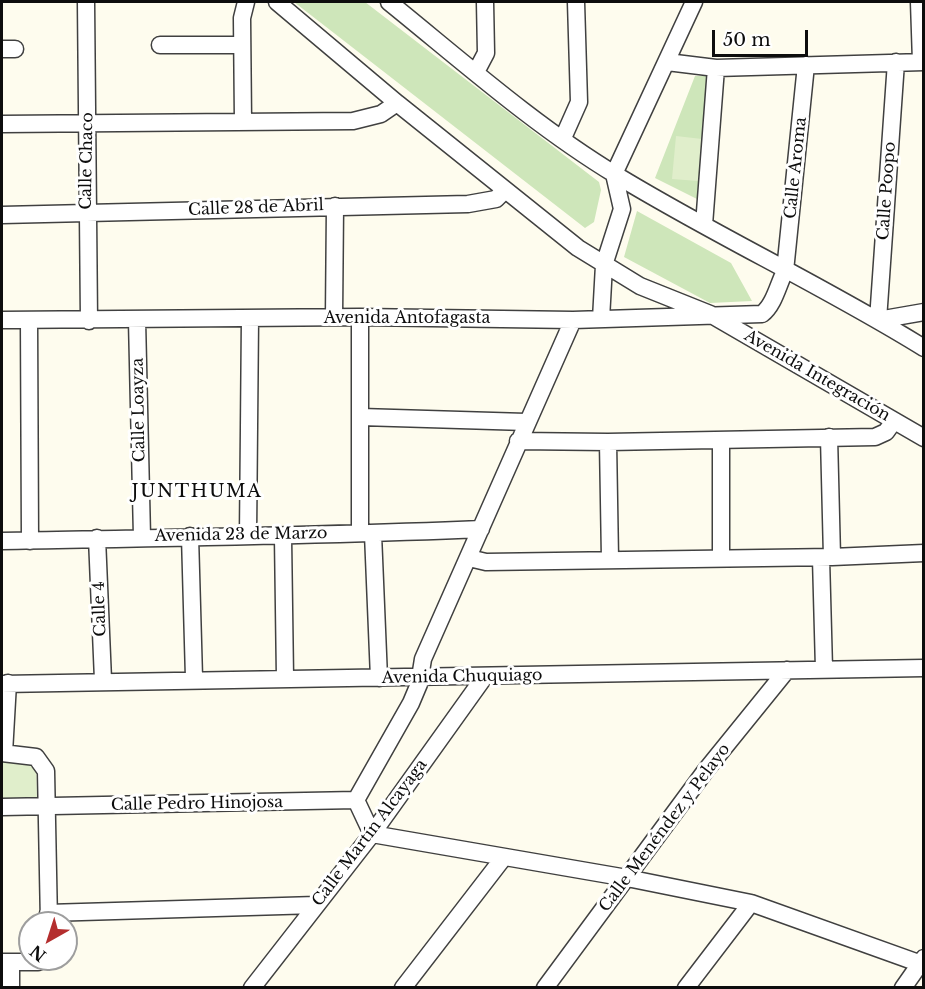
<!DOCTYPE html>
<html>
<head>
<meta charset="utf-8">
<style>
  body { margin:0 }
  #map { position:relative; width:925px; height:989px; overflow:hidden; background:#fefcee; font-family:"Libre Baskerville",serif }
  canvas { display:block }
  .frame { position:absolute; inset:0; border:3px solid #0d0d0d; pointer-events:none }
  .north { position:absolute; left:18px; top:911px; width:60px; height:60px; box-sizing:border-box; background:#fff; border:2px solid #9e9e9e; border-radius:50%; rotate:219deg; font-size:16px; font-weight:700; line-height:24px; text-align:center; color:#0d0d0d }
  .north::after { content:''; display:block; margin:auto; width:21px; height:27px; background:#b42e2e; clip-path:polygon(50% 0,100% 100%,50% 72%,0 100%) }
  .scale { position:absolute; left:712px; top:30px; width:96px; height:27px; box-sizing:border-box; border:3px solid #0d0d0d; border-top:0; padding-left:8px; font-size:18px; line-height:21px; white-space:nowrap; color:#0d0d0d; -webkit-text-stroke:4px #fff; paint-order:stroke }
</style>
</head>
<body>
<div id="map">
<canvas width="925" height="989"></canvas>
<div class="frame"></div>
<div class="north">N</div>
<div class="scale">50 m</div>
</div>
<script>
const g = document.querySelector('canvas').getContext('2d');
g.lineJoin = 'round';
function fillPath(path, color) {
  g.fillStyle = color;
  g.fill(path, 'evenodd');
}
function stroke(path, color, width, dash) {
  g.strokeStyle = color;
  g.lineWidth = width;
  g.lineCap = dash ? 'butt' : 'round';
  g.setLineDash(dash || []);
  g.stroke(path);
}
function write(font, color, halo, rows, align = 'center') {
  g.font = font + ' "Libre Baskerville",serif';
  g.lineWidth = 6;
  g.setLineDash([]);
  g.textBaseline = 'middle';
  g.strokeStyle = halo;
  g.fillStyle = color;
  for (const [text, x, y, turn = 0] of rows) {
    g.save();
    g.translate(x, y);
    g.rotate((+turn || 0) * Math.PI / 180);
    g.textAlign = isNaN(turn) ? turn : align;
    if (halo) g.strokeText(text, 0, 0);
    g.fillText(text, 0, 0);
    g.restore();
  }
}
const green = new Path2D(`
  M294,2h71l234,180 2,8 -7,32 -9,6z
  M695,76h16l-12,124 -44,-22z
  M637,211l94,52 21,38 -42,2 -86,-46z`);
const pitch = new Path2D(`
  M676,136l26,3 -4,42 -26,-2z
  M36,761l1,38 -35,1v-38z`);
const minor = new Path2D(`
  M86,2l3,319
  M277,2l120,101 181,145 62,38 70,28 214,124
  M389,2c73,59 146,124 227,173 100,61 208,111 308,173
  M919,2l2,60
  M160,45h82
  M2,49h13
  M667,62l49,6 208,-6
  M476,72l10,-19 -1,-51
  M243,122l-1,-104 4,-16
  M2,124l351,-3 28,-7 16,-11
  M563,138l16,-36 -3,-100
  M2,215l466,-11 28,-5 9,-9
  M704,225l12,-157
  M334,317l1,-111
  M360,317v216
  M601,319l3,-54 18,-56 -8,-35 80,-172
  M2,320l358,-3 213,3 189,-6c12,-9 16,-29 23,-43l21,-206
  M29,320l1,221
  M137,320l5,217
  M878,320l18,-258
  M878,320l46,-8
  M361,417l165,5
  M829,437l3,120
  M721,440v118
  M518,441l90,1 267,-5 11,-5 8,-11
  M608,442l2,117
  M373,534l6,144
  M190,536l4,142
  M248,536l2,-218
  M283,537l2,141
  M97,538l6,142
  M2,541c159,-3 319,-5 479,-12
  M469,558l17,4 346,-5 92,-4
  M821,558l3,111
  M2,684l922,-16
  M2,753l34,4 10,14 3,152
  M4,753l4,-70
  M356,800l55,-97 8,-19 4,-25 150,-339
  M2,807l354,-7 16,34 255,44 124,25 173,62
  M48,913l268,-8
  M2,962h36l6,-3
  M11,962v26
  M252,988l120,-154 113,-158
  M403,988l101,-131
  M545,988l161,-218 81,-100
  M686,988l65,-85
  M903,988l21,-30`);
const streetNames = [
  ["Calle Chaco",87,161,-89],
  ["Calle Aroma",796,168,-84],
  ["Calle Poopo",887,191,-86],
  ["Calle 28 de Abril",256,208,-2],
  ["Avenida Antofagasta",407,318],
  ["Avenida Integración",817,376,30],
  ["Calle Loayza",139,410,-91],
  ["Avenida 23 de Marzo",241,535,-1],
  ["Calle 4",100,609,-92],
  ["Avenida Chuquiago",462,677,-1],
  ["Calle Pedro Hinojosa",197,804,-1],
  ["Calle Menéndez y Pelayo",665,828,-53],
  ["Calle Martín Alcayaga",370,833,-53]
];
const neighbourhoodNames = [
  ["JUNTHUMA",197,492]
];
fillPath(green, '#cee6ba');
fillPath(pitch, '#e0eecb');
stroke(minor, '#404040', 19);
stroke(minor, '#fff', 16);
write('16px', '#0d0d0d', '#fff', streetNames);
g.letterSpacing = '1.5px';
write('18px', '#0d0d0d', '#fff', neighbourhoodNames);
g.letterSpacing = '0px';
</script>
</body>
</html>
